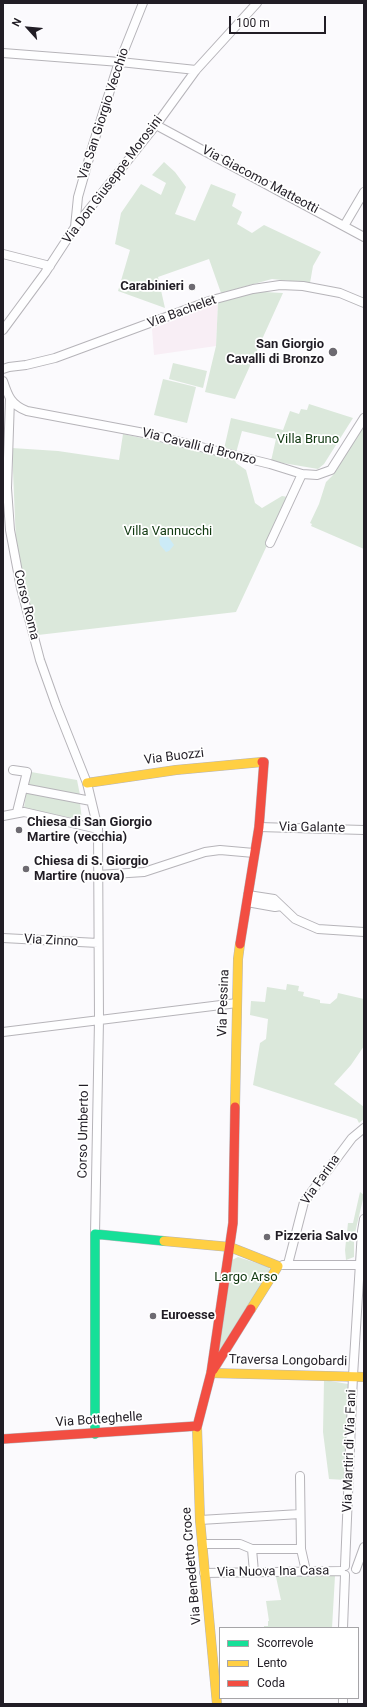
<!DOCTYPE html>
<html>
<head>
<meta charset="utf-8">
<style>
  body { margin:0 }
  #map { position:relative; width:367px; height:1707px; overflow:hidden; background:#fbfafd; font-family:Roboto,sans-serif }
  canvas { display:block }
  .frame { position:absolute; inset:0; border:4px solid #211d25; pointer-events:none }
  .legend { position:absolute; left:219px; top:1627px; width:140px; height:72px; box-sizing:border-box; background:#fff; border:1px solid #a6a5a8; margin:0; padding:5px 7px; list-style:none; font-size:12px; color:#211d25 }
  .legend li { display:flex; align-items:center; gap:8px; height:20px }
  .legend b { width:20px; border:1px solid #a6a5a8 }
  .north { position:absolute; left:8px; top:8px; width:40px; height:40px; -webkit-text-stroke:3px #fff; paint-order:stroke; rotate:297deg; font-size:11px; font-weight:700; line-height:16px; text-align:center; color:#211d25 }
  .north::after { content:''; display:block; margin:auto; width:14px; height:18px; background:#211d25; clip-path:polygon(50% 0,100% 100%,50% 72%,0 100%) }
  .scale { position:absolute; left:229px; top:16px; width:97px; height:18px; box-sizing:border-box; border:2px solid #211d25; border-top:0; padding-left:5px; font-size:12px; line-height:14px; white-space:nowrap; color:#211d25; -webkit-text-stroke:3px #fff; paint-order:stroke }
</style>
</head>
<body>
<div id="map">
<canvas width="367" height="1707"></canvas>
<div class="frame"></div>
<ul class="legend">
<li><b style="height:5px;background:#16e098"></b>Scorrevole</li>
<li><b style="height:5px;background:#ffcf43"></b>Lento</li>
<li><b style="height:5px;background:#f24e42"></b>Coda</li>
</ul>
<div class="north">N</div>
<div class="scale">100 m</div>
</div>
<script>
const g = document.querySelector('canvas').getContext('2d');
g.lineJoin = 'round';
function fillPath(path, color) {
  g.fillStyle = color;
  g.fill(path, 'evenodd');
}
function stroke(path, color, width, dash) {
  g.strokeStyle = color;
  g.lineWidth = width;
  g.lineCap = dash ? 'butt' : 'round';
  g.setLineDash(dash || []);
  g.stroke(path);
}
function write(font, color, halo, rows, align = 'center') {
  g.font = font + ' Roboto,sans-serif';
  g.lineWidth = 3.5;
  g.setLineDash([]);
  g.textBaseline = 'middle';
  g.strokeStyle = halo;
  g.fillStyle = color;
  for (const [text, x, y, turn = 0] of rows) {
    g.save();
    g.translate(x, y);
    g.rotate((+turn || 0) * Math.PI / 180);
    g.textAlign = isNaN(turn) ? turn : align;
    if (halo) g.strokeText(text, 0, 0);
    g.fillText(text, 0, 0);
    g.restore();
  }
}
const commercial = new Path2D(`
  M218,302l-2,44 -62,9 -2,-26z`);
const green = new Path2D(`
  M164,162l11,10 11,15 -11,27 20,7 16,-37 25,10 -4,12 10,6 -5,12 15,9 12,-8 57,27 -8,14 -3,17 -38,-4 -51,14 -12,-34 -51,18 7,31 -47,-17 12,-41 -15,-6 6,-31 20,-29 20,11 5,-12 -14,-8z
  M264,292l19,1 -48,106 -30,-7 11,-46 2,-44 31,-9z
  M173,363l34,8 -4,17 -34,-9z
  M163,379l33,8 -9,36 -33,-8z
  M309,404l44,14 -29,46 -6,5 -47,-8 5,-22 -34,-8 -6,22 -12,-4 7,-31 52,12 7,-19 9,3 2,-5 6,1z
  M364,423v126l-53,-23 1,-2 -2,-1 9,-19 7,-22 7,-7z
  M123,434l112,24 1,5 10,7 9,33 7,5 20,-12 6,1 -12,29 -40,86 -198,23 -12,-40 -10,-53 -4,-94 46,3 61,9z
  M31,772l46,8 3,15 -52,-10z
  M28,792l52,11 2,17 -58,-12 2,-14z
  M287,984l12,2 -1,5 6,1 -1,4 17,4v3l10,1 7,-6 1,-5 26,6v47l-13,19 -17,19 30,23v12l-5,4 -2,-4 -104,-34 7,-42 6,-4 2,-20 -18,-4 1,-14 14,1 2,-15 19,3z
  M360,1192l4,3 -10,42v20l-8,3 -1,-10 3,-27h5z
  M238,1257l31,10 1,3 -52,83 14,-93z
  M324,1380l24,4 -3,96 -16,-1 -6,-47z
  M335,1576l-3,52h-68v-2h4v-5h1l-3,-20 15,-1 -5,-23z`);
const water = new Path2D(`
  M167,535l7,10 -5,6 -3,1 -6,-7 -1,-6 2,-3z`);
const street = new Path2D(`
  M3,53l117,9 76,8
  M156,125l208,112
  M344,226l20,-34
  M75,227l3,-30 14,-49 25,-80 26,-65
  M3,254l47,12
  M3,330l42,-57 30,-46 81,-102 40,-55 61,-67
  M3,369l6,-2 17,-2 29,-7 157,-58 41,-11 27,-4 23,1 37,7 24,10
  M3,381c5,15 8,24 24,30l117,22 126,31 32,10 15,1 14,-5 33,-52
  M10,399l-3,89 3,42 11,58 19,72 16,45 31,78 11,46 1,191 -4,214
  M270,543l32,-69
  M13,770l14,2 -10,40
  M23,788l68,13
  M3,816l21,-4 74,17
  M259,827l105,3
  M98,875l46,-3 61,-20 15,-2 34,3
  M248,895l26,4 21,20 23,10 46,3
  M247,902l28,5 6,-1
  M3,938l95,5
  M3,1032l234,-29
  M288,1264l16,-62 48,-64 12,-10
  M283,1265h81
  M300,1476l1,73 5,22
  M200,1520l100,-6
  M202,1544h38l12,5h49
  M252,1549l2,23
  M345,1566l8,-190 9,-145 2,-12
  M356,1569l8,-22
  M204,1573l137,-2
  M343,1628l2,-53
  M343,1698v6`);
const fast = new Path2D(`
  M95,1434v-200l69,7`);
const slow = new Path2D(`
  M87,783l89,-13 86,-8
  M235,1107l3,-148 2,-15
  M164,1241l66,6 48,19 -27,43
  M211,1373l153,4
  M197,1427l3,93 17,184`);
const jam = new Path2D(`
  M240,944l19,-117 5,-65h-2
  M213,1370l38,-61
  M197,1427l14,-54 22,-150 2,-116
  M3,1439l194,-13`);
const markers = [
  [192,287,4,"#6d6a71"],
  [333,352,5,"#6d6a71"],
  [19,830,4,"#6d6a71"],
  [26,869,4,"#6d6a71"],
  [267,1237,4,"#6d6a71"],
  [153,1316,4,"#6d6a71"]
];
const streetNames = [
  ["Via San Giorgio Vecchio",104,114,-72],
  ["Via Don Giuseppe Morosini",113,180,-53],
  ["Via Giacomo Matteotti",260,180,28],
  ["Via Bachelet",182,312,-20],
  ["Via Cavalli di Bronzo",199,447,14],
  ["Corso Roma",26,605,76],
  ["Via Buozzi",174,757,-7],
  ["Via Galante",312,828,1],
  ["Via Zinno",51,941,3],
  ["Via Pessina",224,1003,-88],
  ["Corso Umberto I",84,1131,-89],
  ["Via Farina",321,1180,-55],
  ["Traversa Longobardi",288,1361,1],
  ["Via Botteghelle",99,1420,-4],
  ["Via Martiri di Via Fani",350,1451,-88],
  ["Via Benedetto Croce",192,1566,-95],
  ["Via Nuova Ina Casa",273,1572,-1]
];
const poiNames = [
  ["Carabinieri",184,287,"right"],
  ["San Giorgio",324,345,"right"],
  ["Cavalli di Bronzo",324,360,"right"],
  ["Chiesa di San Giorgio",27,823],
  ["Martire (vecchia)",27,838],
  ["Chiesa di S. Giorgio",34,862],
  ["Martire (nuova)",34,877],
  ["Pizzeria Salvo",275,1237],
  ["Euroesse",161,1316]
];
const parkNames = [
  ["Villa Bruno",308,440],
  ["Villa Vannucchi",168,532],
  ["Largo Arso",246,1278]
];
fillPath(commercial, '#f8eef5');
fillPath(green, '#dbe8db');
fillPath(water, '#ccebf7');
stroke(street, '#b6b4b9', 10);
stroke(fast, '#b6b4b9', 10);
stroke(slow, '#b6b4b9', 10);
stroke(jam, '#b6b4b9', 10);
stroke(street, '#fefeff', 8);
stroke(fast, '#16e098', 9);
stroke(slow, '#ffcf43', 9);
stroke(jam, '#f24e42', 9);
for (const [x, y, r, color] of markers) {
  const dot = new Path2D();
  dot.arc(x, y, r, 0, 2 * Math.PI);
  g.fillStyle = color;
  g.fill(dot);
  stroke(dot, '#fff', 1.5);
}
write('13px', '#211d25', '#fff', streetNames);
write('bold 13px', '#211d25', '#fff', poiNames, 'left');
write('13px', '#103810', '#fff', parkNames);
</script>
</body>
</html>
